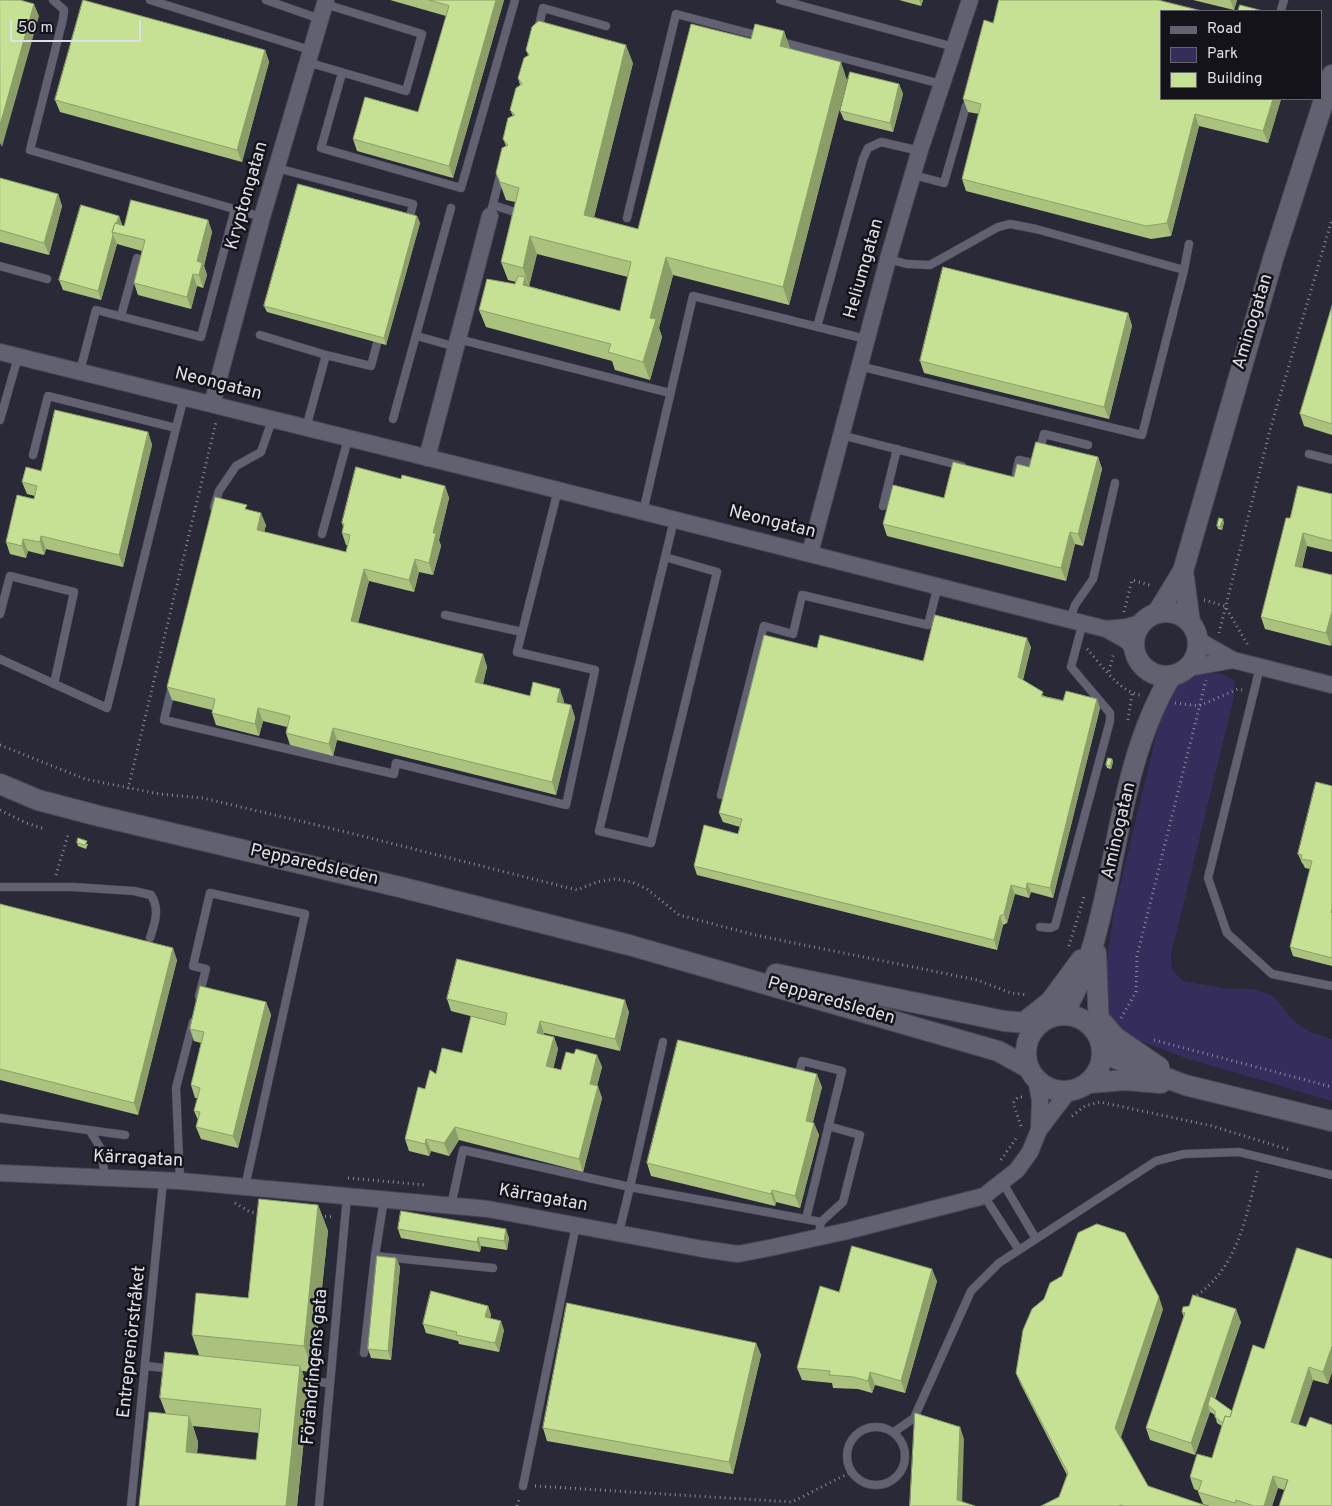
<!DOCTYPE html>
<html>
<head>
<meta charset="utf-8">
<style>
  body { margin:0 }
  #map { position:relative; width:1332px; height:1506px; overflow:hidden; background:#2a2938; font-family:Overpass,sans-serif }
  canvas { display:block }
  .legend { position:absolute; left:1160px; top:10px; width:162px; height:90px; box-sizing:border-box; background:#131319; border:1px solid #65656d; margin:0; padding:6px 9px; list-style:none; font-size:15px; color:#e0e0ea }
  .legend li { display:flex; align-items:center; gap:10px; height:25px }
  .legend b { width:25px; border:1px solid #65656d }
  .scale { position:absolute; left:10px; top:20px; width:131px; height:22px; box-sizing:border-box; border:2px solid #e0e0ea; border-top:0; padding-left:6px; font-size:15px; line-height:18px; white-space:nowrap; color:#e0e0ea; -webkit-text-stroke:4px #131319; paint-order:stroke }
</style>
</head>
<body>
<div id="map">
<canvas width="1332" height="1506"></canvas>
<ul class="legend">
<li><b style="height:6px;background:#626172"></b>Road</li>
<li><b style="height:14px;background:#352d5b"></b>Park</li>
<li><b style="height:14px;background:#c7e194"></b>Building</li>
</ul>
<div class="scale">50 m</div>
</div>
<script>
const g = document.querySelector('canvas').getContext('2d');
g.lineJoin = 'round';
function fillPath(path, color) {
  g.fillStyle = color;
  g.fill(path, 'evenodd');
}
function stroke(path, color, width, dash) {
  g.strokeStyle = color;
  g.lineWidth = width;
  g.lineCap = dash ? 'butt' : 'round';
  g.setLineDash(dash || []);
  g.stroke(path);
}
function write(font, color, halo, rows, align = 'center') {
  g.font = font + ' Overpass,sans-serif';
  g.lineWidth = 5;
  g.setLineDash([]);
  g.textBaseline = 'middle';
  g.strokeStyle = halo;
  g.fillStyle = color;
  for (const [text, x, y, turn = 0] of rows) {
    g.save();
    g.translate(x, y);
    g.rotate((+turn || 0) * Math.PI / 180);
    g.textAlign = isNaN(turn) ? turn : align;
    if (halo) g.strokeText(text, 0, 0);
    g.fillText(text, 0, 0);
    g.restore();
  }
}
const green = new Path2D(`
  M1201,673c13,0 25,-1 34,9l-1,15 -63,258 1,15 11,11 46,8h25l19,7 21,25 16,11 22,7v62l-147,-43 -55,-21 -20,-21 -4,-14 1,-41 7,-50 48,-200c10,-19 17,-33 39,-38z`);
const path = new Path2D(`
  M1204,600l21,6 24,41
  M1124,612l8,-32 21,6
  M1219,633l51,-203 62,-211
  M1087,649c15,16 31,42 53,46
  M1109,671l5,-19
  M1175,703l24,3 39,-17 4,1
  M1128,720l4,-26
  M0,745l85,34 74,15 44,4 143,34 231,58 20,-8 18,-3 17,3 15,7 32,26 76,20 222,45 34,13 17,2
  M128,789l88,-367
  M0,810l26,13 19,6
  M56,875l12,-40
  M1069,946l15,-49
  M1121,1018l15,-26 1,-36 69,-276
  M1154,1040l178,47
  M1072,1116l13,-10 15,-4 112,24 78,24
  M1021,1126l-8,-23 5,-6h6
  M1001,1160l16,-23
  M348,1178l78,7
  M235,1203l15,9 11,1
  M320,1216l14,1
  M1197,1295c41,-28 50,-81 61,-126
  M535,1486l257,16 59,-30
  M517,1506l3,-9`);
const service = new Path2D(`
  M53,0l11,10 -1,9 -33,131 232,67
  M150,0l160,50
  M266,0l54,19
  M780,0l174,47
  M1281,10l3,-10
  M538,30l5,-22 63,18
  M778,41l163,43
  M307,62l99,29 16,-57 -97,-30
  M342,73l-21,75 140,40 54,-188
  M277,168l136,36 -5,21
  M913,175l31,8 22,-77
  M493,205l25,8
  M490,216l11,-44
  M627,218l49,-204 84,22
  M0,266l47,13
  M1184,270l5,-26
  M121,316l16,-58
  M817,327l46,-168 5,-11 13,-6 39,9
  M260,335l66,20
  M417,336l39,11
  M458,339l212,54
  M859,366l283,69 42,-165 -148,-41 -26,-5 -12,3 -68,38 -23,-1 -19,-5
  M80,371l16,-61 105,27 34,-128
  M393,419l58,-211
  M0,420l18,-63
  M306,428l20,-73 45,11 9,-34
  M841,435l121,31
  M1309,454l23,6
  M33,455l15,-59 128,32 8,-31
  M1016,474l3,-14 17,4 8,-30 44,11
  M883,506l14,-57
  M214,507l5,-16 17,-25 25,-14 11,-32
  M643,512l50,-216 173,43
  M322,534l26,-95
  M665,557l52,15 -66,271 -52,-12 75,-311
  M0,614l10,-38 64,16 -20,92
  M445,615l77,17
  M1070,619l5,-14 18,-26 22,-96
  M0,659l107,49 69,-280
  M1260,667l-52,211 19,55 45,41 60,12
  M172,686l-8,34 230,54 2,-11 170,42 29,-135 -78,-18 41,-162
  M721,795l43,-169 29,8 9,-39 126,30 10,-40
  M0,887h73l61,4 17,4c9,14 4,28 -1,43
  M1040,927l10,1 5,-2 55,-205v-8l-39,-46 12,-45
  M199,996l7,-27 -13,-3 17,-73 95,21 -60,273
  M799,1074l3,-13 40,10 -36,148
  M0,1118l125,17
  M90,1131l11,18 4,29
  M180,1181l-4,-93 17,-66
  M1003,1183l33,56
  M984,1196l35,54
  M384,1199l-9,57 118,12
  M451,1206l12,-56 167,37 33,-145
  M821,1222l22,-20 17,-67 -32,-9
  M619,1232l11,-45 191,35 -3,16
  M364,1353l11,-97
  M146,1366l27,3
  M297,1380l33,3
  M847 1456a29 29 0 1 1 58 0a29 29 0 1 1-58 0Z
  M894,1432l20,-14 57,-127 28,-28 157,-102 28,-7 55,-2 93,23
  M523,1486l53,-261
  M131,1506l32,-325
  M319,1506l28,-310`);
const minor = new Path2D(`
  M0,352l522,129 584,148 20,11 7,7
  M212,404l50,-187 64,-217
  M427,458l63,-242
  M810,553l78,-294 31,-106 51,-153
  M1106,629l21,-2 14,-4
  M1198,640l35,20 99,25
  M1188,668l45,-8
  M1036,1079l4,21 -1,30
  M0,1173l180,8 308,28 215,40 35,5 36,-7 73,-16 137,-35 33,-26 13,-18 9,-22 29,-38`);
const tertiary = new Path2D(`
  M1183,571l7,52
  M1134 644a32 32 0 1 1 64 0a32 32 0 1 1-64 0Z
  M1158,612l25,-41 90,-312 59,-184
  M0,784l38,16 61,16 305,72 225,57 369,106 31,17
  M1096,953l3,76
  M776,974l228,47 35,3
  M1026 1053a38 38 0 1 1 76 0a38 38 0 1 1-76 0Z
  M1062,1015c26,-40 36,-86 46,-132 14,-70 26,-146 63,-207
  M1097,1016l18,21 44,30
  M1027,1020l23,-18 31,-42
  M1103,1049l14,10 68,26 147,36
  M1089,1083l36,-3 36,3`);
const wall = new Path2D(`
  M390,0h114l-51,178 -96,-27 -4,-12 65,-27 28,-96z
  M899,0h24l-2,6z
  M1193,0h44l-3,10z
  M993,23l168,76h120l-13,44 -69,-17 -28,110 -20,3 -185,-48 -4,-12 17,-65 -11,-2 -5,-13z
  M784,31l6,18 57,31 -58,225 -116,-30 -14,53 3,9 -12,43 -35,-10 -3,-9 -126,-34 -7,-17 36,-26 1,-2 -8,-2 -7,-18 14,-60 -9,-2 -10,-27 10,-27 -3,-7 10,-23 -3,-6 10,-25 -2,-7 10,-23 -2,-5 107,13 -39,154 44,12 113,-190zM537,254l91,23 -8,34 -92,-25h1z
  M265,50l4,12 -27,100 -182,-50 -5,-12z
  M899,84l4,10 -10,38 -49,-12 -4,-9z
  M0,178l58,16 4,12 -13,49 -49,-13z
  M119,216l3,9 2,1 84,-6 4,12 -8,34 3,9 -4,13 -6,-2 -6,23 -53,-14 -4,-12 8,-32 -25,-7 -16,56 -38,-10 -4,-10z
  M417,216l3,7 -34,122 -119,-33 -3,-6z
  M1332,306v129l-28,-9 -4,-12z
  M1128,313l4,13 -23,93 -185,-46 -4,-12z
  M148,432l4,13 -29,122 -77,-18 -2,6 -16,-4 -2,7 -16,-4 -4,-12 28,-43 1,-3 -8,-2 -5,-12 19,-11z
  M1098,457l4,12 -19,77 -8,-2 -9,37 -179,-45 -4,-12 61,-26 70,-21 15,-10z
  M401,479l44,7 4,12 -10,42 2,6 -8,29 -14,-3 -5,20 -45,-11 -11,42 125,31 4,13 -4,17 47,12 34,5v3l7,1 4,13 -19,77 -219,-55 -4,16 -43,-11 -4,-12 1,-6 -24,-6 -4,15 -43,-11 -4,-12v-3l-40,-10 -5,-13 82,-177 17,15 -2,7 82,20 2,-6 -2,-1 -4,-12 1,-6 -1,-4z
  M1332,494v58l-25,-6 -5,22 30,7v66l-1,5 -66,-17 -4,-12 29,-99z
  M1224,522l-2,8 -4,-1 -1,-3z
  M1031,647l-8,33 21,16 56,12 -47,190 -22,-6 -2,6 -14,-4 -8,29 -4,2 -6,25 -300,-75 -3,-9 44,-32 2,-7 -17,-5 -4,-9 204,-152z
  M1112,759l1,3 -2,7 -4,-1 -1,-3z
  M1332,786v180l-39,-10 -3,-9 20,-78 -5,-1 -2,-4 -1,-1 -4,-9z
  M77,843l11,1 -2,5 -8,-3z
  M0,904l177,56 -39,155 -138,-35z
  M447,999l182,13 -9,39 -76,-18v2l10,2 4,12 -5,19 8,2 13,-16 23,1 5,12 -5,19 5,12 -19,74 -124,-32 -10,16 -18,-5 -2,5 -20,-5 -4,-12 20,-50 11,-15 26,-21 43,-28 -54,-14z
  M266,1002l5,13 -33,133 -37,-9 -5,-12 2,-7 -4,-9 4,-13h-3l-4,-13 10,-42 -7,-2 -4,-12z
  M822,1087l-9,35 6,13 -19,73 -24,-6 -1,4 -124,-30 -4,-13z
  M318,1205l10,26 -15,141 -11,-1 7,20 -12,115h-158l27,-92 -6,-16 39,-43 -7,-20 56,-37zM193,1426l66,7 -3,27 -59,-6 1,-12z
  M398,1229l111,9 -2,12 -26,-4 -1,6 -79,-14z
  M396,1258l4,9 -9,93 -20,-2 -3,-9z
  M1332,1259v113l-4,12 -15,-4 -15,45 8,2 -22,63 -6,-2 -6,18h-63l-6,-2 -5,-12 1,-1 -5,-2 -4,-12 22,-19 10,-32 -5,-3 -2,-8 -5,-3 -15,43 -45,-15 -4,-12 38,-111 -2,-5 59,10 -26,77 17,12 32,-62z
  M937,1281l-32,112 -30,-8 -3,8 -14,-4 -25,-1 -1,-5 -30,-3 -5,-12 42,-76z
  M488,1306l3,9 -1,3 14,12 -5,22 -40,-8 -1,-3 -32,-8 -3,-9z
  M1163,1309l-42,128 27,49 59,20h-166l18,-9 8,-22 -46,-90 -5,-12z
  M756,1343l5,12 -28,119 -186,-33 -4,-13z`);
const shadedWall = new Path2D(`
  M496,0h8l-51,178 -4,-12z
  M919,0h4l-2,6z
  M1230,0h7l-3,10z
  M34,4l5,12 -37,131 -2,-4v-18z
  M784,31l6,18 -10,-3z
  M626,45l7,18 -43,170 -6,-18z
  M265,50l4,12 -27,100 -5,-12z
  M841,62l6,18 -58,225 -6,-18z
  M899,84l4,10 -10,38 -3,-9z
  M1273,99h8l-13,44 -5,-12z
  M1195,114l4,12 -28,110 -4,-13z
  M58,194l4,12 -13,49 -5,-12z
  M119,216l3,9 -2,9 -6,-2z
  M417,216l3,7 -34,122 -2,-7z
  M208,220l4,12 -8,34 3,9 -4,13 -4,-13 -2,-14z
  M113,235l4,9 -16,56 -3,-9z
  M530,236l7,18 -8,32 -6,-18z
  M666,257l7,18 -14,53 3,9 -12,43 -7,-18 7,-44z
  M193,274l4,12 -6,23 -4,-12z
  M525,277l7,18 -9,-10z
  M1128,313l4,13 -23,93 -5,-12z
  M148,432l4,13 -29,122 -4,-12z
  M1098,457l4,12 -19,77 -5,-12z
  M445,486l4,12 -10,42 2,6 -8,29 -4,-12 4,-30z
  M261,513l5,12 -5,17 -4,-12z
  M1223,519l1,3 -2,8 -2,-3z
  M1070,532l5,12 -9,37 -5,-13z
  M1303,533l4,13 -8,32 -4,-12z
  M41,536l5,13 -2,6 -4,-13z
  M23,539l5,12 -2,7 -4,-12z
  M415,559l4,13 -5,20 -5,-12z
  M364,569l5,12 -14,53 -4,-13z
  M1332,611v30l-1,5 -5,-13z
  M1027,638l4,9 -10,39 -3,-9z
  M483,654l4,13 -7,27 -5,-12z
  M560,689l4,12 -3,13 -4,-12z
  M1097,699l3,9 -47,190 -3,-10z
  M571,705l4,13 -19,77 -4,-13z
  M258,708l5,13 -4,15 -4,-12z
  M333,728l4,12 -4,16 -4,-12z
  M1112,759l1,3 -2,7 -1,-3z
  M1027,883l4,9 -2,6 -3,-9z
  M1011,885l4,9 -8,29 -3,-9z
  M1000,916l3,9 -6,25 -3,-10z
  M173,948l4,12 -39,155 -4,-12z
  M625,1000l4,12 -9,39 -5,-12z
  M266,1002l5,13 -33,133 -5,-12z
  M540,1021l4,12 -3,12 -4,-12z
  M554,1037l4,12 -7,30 -5,-13z
  M597,1055l5,12 -8,29 -4,-12z
  M817,1074l5,13 -12,46 -4,-12z
  M598,1086l4,12 -19,74 -4,-13z
  M814,1123l5,12 -19,73 -5,-12z
  M455,1127l4,13 -10,16 -5,-13z
  M426,1139l5,12 -2,5 -4,-12z
  M772,1190l4,12 -1,4 -4,-12z
  M318,1205l10,26 -15,141 -9,-26z
  M506,1229l3,9 -2,12 -3,-9z
  M478,1237l3,9 -1,6 -3,-10z
  M396,1258l4,9 -9,93 -3,-9z
  M932,1269l5,12 -32,112 -4,-12z
  M1159,1297l4,12 -43,131 -5,-12z
  M488,1306l3,9 -3,11 -3,-9z
  M1236,1309l5,13 -30,86 -3,-3 2,7 -15,43 -4,-12z
  M501,1321l3,9 -5,22 -4,-9z
  M756,1343l5,12 -28,119 -4,-12z
  M1332,1346v26l-4,12 -5,-12z
  M300,1366l9,25 -12,115h-11z
  M1309,1367l4,13 -18,55 -4,-13z
  M870,1372l5,13 -3,8 -4,-12z
  M189,1416l9,26 -3,36 -9,-26z
  M960,1427l4,12 -2,67 -5,-6z
  M1273,1476l5,12 -6,18h-8z`);
const building = new Path2D(`
  M0,0h20l14,4 -34,121z
  M83,0l182,50 -28,100 -182,-50z
  M429,0h67l-47,166 -96,-27 12,-42 53,15 31,-106z
  M999,0h159l44,11h-41v88h112l-10,32 -68,-17 -28,109 -21,3 -184,-47 19,-75 -18,-5 21,-79 9,3z
  M1240,5l23,6h-25z
  M539,21l87,24 -42,170 54,14 53,-205 60,15 4,-15 29,7 -4,15 61,16 -58,225 -117,-30 -16,61 6,1 -13,43 -35,-10 3,-8 -132,-34 8,-31 28,5 3,-8 7,1 -2,8 97,26 11,-49 -101,-26 -7,32 -22,-6 18,-74 -19,-6 -4,-9 6,-25 6,-3 -5,-6 5,-21 7,-3 -5,-5 6,-22 6,-4 -4,-6 6,-20 5,-3 -3,-5 6,-23z
  M850,72l49,12 -9,39 -50,-12z
  M0,178l58,16 -14,49 -44,-13z
  M298,184l119,32 -33,122 -120,-32z
  M131,200l77,20 -11,41 5,2 -3,12 -6,-1 -6,23 -53,-14 11,-43 -33,-8 3,-9 9,3z
  M81,205l38,11 -3,8 -1,-1 -3,9 1,3 -15,56 -39,-11z
  M943,267l185,46 -24,94 -184,-46z
  M1332,306v118l-32,-10z
  M55,410l93,22 -29,123 -78,-19 -1,6 -17,-3 -1,7 -16,-4 11,-47 17,4 3,-13 -15,-4 4,-15 15,4z
  M1036,442l62,15 -20,77 -8,-2 -9,36 -178,-44 10,-39 51,13 9,-36 61,15 3,-13 12,3z
  M356,467l45,12 1,-4 43,11 -12,47h3l-7,30 -14,-4 -6,21 -45,-11 -13,52 132,33 -8,28 55,14 3,-14 27,7 -3,13 14,3 -19,77 -219,-54 -4,16 -43,-11 4,-17 -32,-8 -3,16 -43,-11 3,-14 -48,-12 48,-190 32,8 -2,4 16,4 -4,17 89,22 4,-17 -8,-2 2,-9 -2,-1z
  M1298,486l34,8v47l-29,-8 -8,33 37,9v36l-6,22 -65,-16 25,-99h4z
  M1219,518l4,1 -3,8 -3,-1z
  M935,615l92,23 -9,39 25,15 -2,4 22,5 3,-10 31,8 -47,189 -23,-5 -1,6 -15,-4 -7,29 -4,2 -6,24 -300,-74 10,-41 34,9 4,-15 -23,-6 45,-178 53,13 3,-13 103,26z
  M1108,758l4,1 -2,7 -4,-1z
  M1316,782l16,4v123l-1,3 1,1v45l-42,-11 22,-86 -11,-2 1,-4 -4,-1z
  M78,838l9,3 -2,4 -8,-2z
  M0,904l173,44 -39,155 -134,-34z
  M457,959l168,41 -10,39 -75,-18 -3,12 17,4 -8,29 15,4 5,-18 8,2 2,-5 21,6 -7,29 8,2 -19,73 -124,-32 -11,16 -18,-4 -1,5 -20,-5 13,-52 7,2 5,-19 6,4 6,-26 20,5 9,-37 34,9 2,-12 -60,-14z
  M200,986l66,16 -33,134 -37,-9 4,-15 -6,-1 6,-23 -9,-3 13,-53 -14,-3z
  M678,1040l139,34 -11,47 8,2 -19,73 -23,-6 -1,4 -124,-31z
  M259,1199l59,6 -14,141 -112,-11 4,-42 52,5z
  M401,1211l105,18 -2,12 -26,-4 -1,5 -79,-13z
  M1097,1224l28,9 34,64 -44,131 33,58 59,20h-83l-4,-1v1h-79l18,-9 9,-24 -52,-100 7,-43 9,-21 12,-10 6,-16 12,-7 16,-43z
  M852,1246l80,23 -31,112 -31,-9 -2,9 -14,-4 -25,-2 1,-4 -33,-3 23,-82 19,6z
  M1297,1248l35,11v87l-9,26 -14,-5 -18,55 15,5 4,-10 22,8v81h-53l9,-26 -15,-4 -9,30h-10l-18,-6 -1,3 -37,-11 4,-11 -12,-4 7,-23 15,4 13,-42 5,1 23,-72 11,4z
  M377,1256l19,2 -8,93 -20,-2z
  M431,1291l57,15 -3,11 16,4 -6,22 -39,-8 1,-3 -34,-8z
  M1193,1295l43,14 -45,134 -45,-15 39,-115 -3,-1 1,-5 6,-1z
  M567,1303l189,40 -27,119 -186,-34z
  M165,1352l135,14 -14,140h-147l10,-94 40,4 -3,36 70,8 5,-51 -101,-11z
  M1211,1396l21,15 -2,6 -5,-1 -2,7 -8,-6v-6l-7,-6z
  M915,1413l45,14 -3,73 18,6h-65z`);
const streetNames = [
  ["Kryptongatan",248,196,-74],
  ["Heliumgatan",865,269,-74],
  ["Aminogatan",1254,322,-73],
  ["Neongatan",218,385,14],
  ["Neongatan",772,523,14],
  ["Aminogatan",1120,831,-77],
  ["Pepparedsleden",314,866,13],
  ["Pepparedsleden",831,1002,16],
  ["Kärragatan",138,1160,3],
  ["Kärragatan",543,1199,10],
  ["Entreprenörstråket",133,1342,-84],
  ["Förändringens gata",316,1367,-85]
];
fillPath(green, '#352d5b');
stroke(service, '#484754', 9);
stroke(minor, '#484754', 18);
stroke(tertiary, '#484754', 22);
stroke(path, '#8b8a97', 3, [1, 4]);
stroke(service, '#626172', 8);
stroke(minor, '#626172', 16);
stroke(tertiary, '#626172', 20);
fillPath(wall, '#abc27f');
fillPath(shadedWall, '#8b9e68');
fillPath(building, '#c7e194');
stroke(building, '#8b9e68', 1);
write('18px', '#e0e0ea', '#131319', streetNames);
</script>
</body>
</html>
